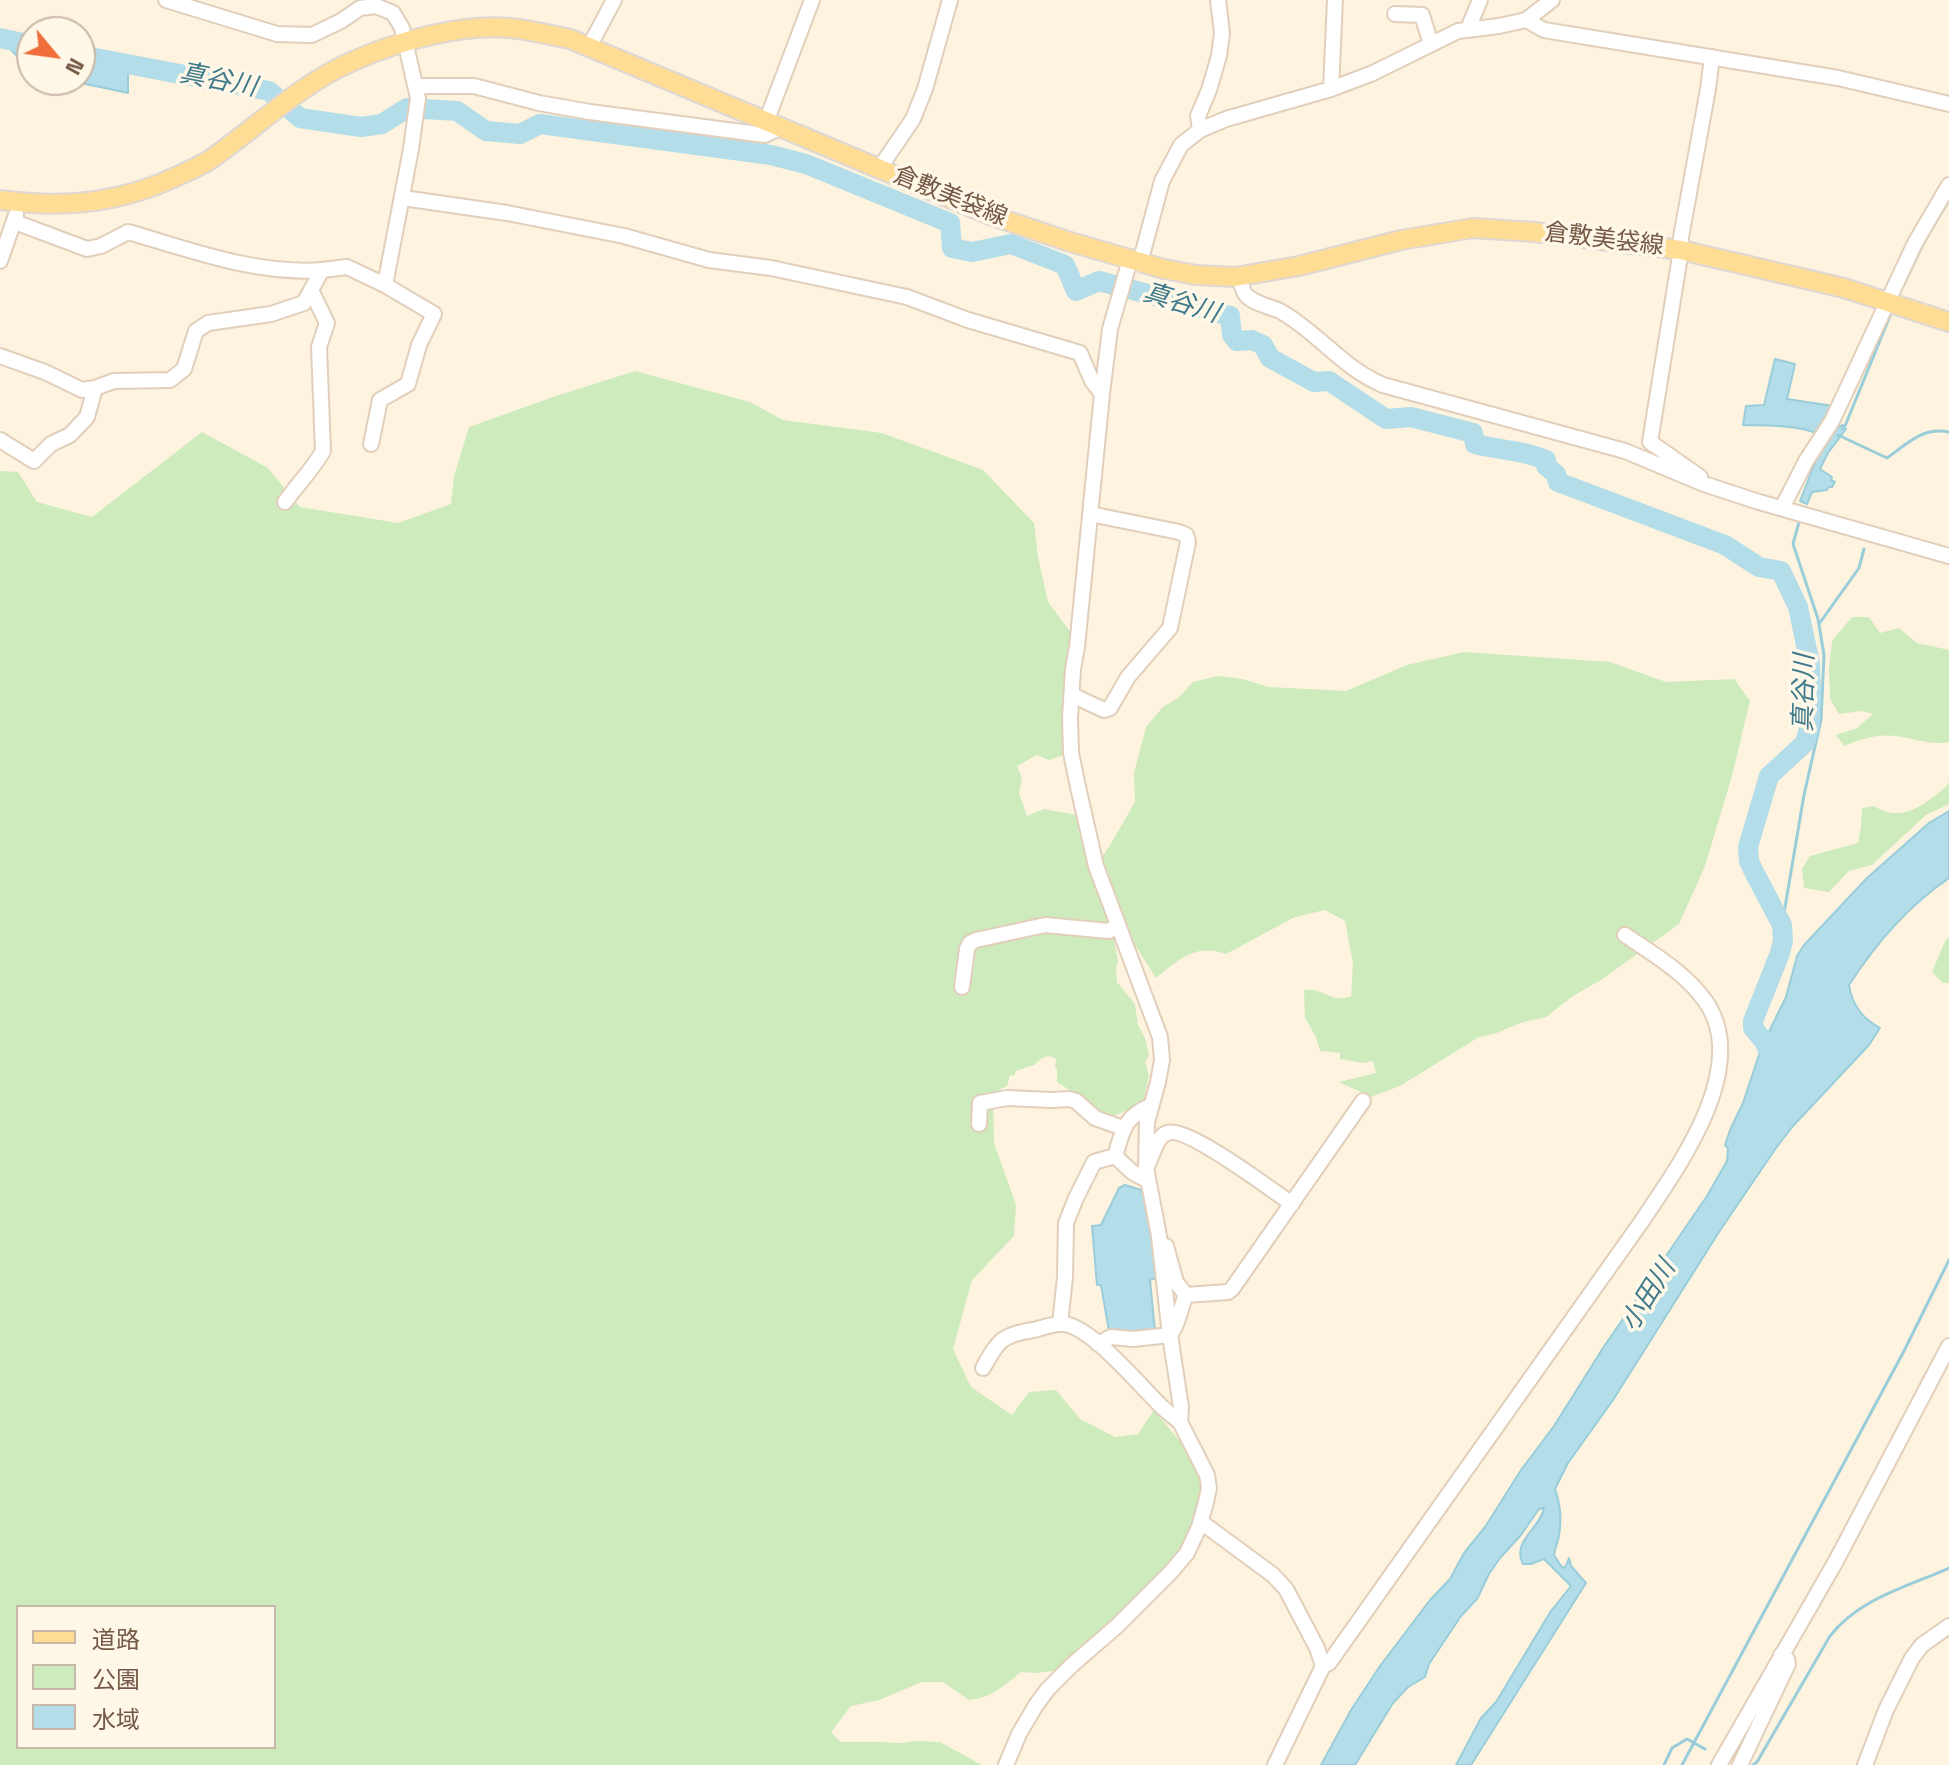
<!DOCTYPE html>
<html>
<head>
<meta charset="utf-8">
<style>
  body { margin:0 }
  #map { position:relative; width:1949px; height:1765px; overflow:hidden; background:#fef3df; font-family:"Space Grotesk","Noto Sans JP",sans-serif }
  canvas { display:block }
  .legend { position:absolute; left:16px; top:1605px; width:260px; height:144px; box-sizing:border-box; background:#fff7e7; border:2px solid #c8b8a7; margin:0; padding:10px 14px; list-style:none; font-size:24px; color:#755946 }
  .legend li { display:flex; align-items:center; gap:16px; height:40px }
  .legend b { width:40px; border:2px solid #c8b8a7 }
  .north { position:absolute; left:16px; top:16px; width:80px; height:80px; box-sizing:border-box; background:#fff7e7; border:2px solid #c8b8a7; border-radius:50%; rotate:119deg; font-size:22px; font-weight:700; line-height:32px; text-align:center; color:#755946 }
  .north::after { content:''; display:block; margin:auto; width:28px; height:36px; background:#ef6e3c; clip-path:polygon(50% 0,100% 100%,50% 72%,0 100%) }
</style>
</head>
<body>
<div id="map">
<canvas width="1949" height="1765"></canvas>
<ul class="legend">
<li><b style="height:10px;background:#ffdd95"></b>道路</li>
<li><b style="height:22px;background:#ceebbe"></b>公園</li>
<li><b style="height:22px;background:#b3dde8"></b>水域</li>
</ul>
<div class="north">N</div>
</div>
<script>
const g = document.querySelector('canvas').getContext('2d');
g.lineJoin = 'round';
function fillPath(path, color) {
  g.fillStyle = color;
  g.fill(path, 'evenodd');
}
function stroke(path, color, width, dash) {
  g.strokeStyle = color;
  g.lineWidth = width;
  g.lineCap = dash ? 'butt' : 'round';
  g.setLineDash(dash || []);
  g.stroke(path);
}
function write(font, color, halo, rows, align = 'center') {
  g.font = font + ' "Space Grotesk","Noto Sans JP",sans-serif';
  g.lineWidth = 7;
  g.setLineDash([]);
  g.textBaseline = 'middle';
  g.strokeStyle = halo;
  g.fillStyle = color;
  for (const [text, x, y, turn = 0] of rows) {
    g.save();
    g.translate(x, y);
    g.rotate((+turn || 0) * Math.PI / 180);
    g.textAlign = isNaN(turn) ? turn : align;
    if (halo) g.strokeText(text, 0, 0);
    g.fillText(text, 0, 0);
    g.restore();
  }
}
const green = new Path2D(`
  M635,371l115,31 33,18 99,13 101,37 51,53 4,34 10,45 24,32 -5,120 -18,6 -12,-5 -20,11 5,12 -3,15 8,23 17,-7 33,6 14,49 9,-5 9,-12 26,-45 -1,-29 12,-46 17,-20 15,-9 15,-16 25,-6 24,3 27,8 77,4 61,-26 57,-13 146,10 56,20 68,-3 16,22 -18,75 -27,90 -26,58 -78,56 -28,16 -27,21 -26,6 -23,10 -18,4 -79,49 -29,11 -32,-15 37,-9 -3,-12 -10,2 -23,-4v-6l-20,-2 -4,-14 -11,-19 -1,-28c22,-3 25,14 47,6l2,-32 -8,-43 -20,-11 -30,7 -69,37c-30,-11 -47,5 -70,24l-31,-49 -12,5 5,27 -2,8 1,13 18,22 3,21 7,13 4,17 -4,7 4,13 -5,24 -8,8 -25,10 -12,-2 -19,-18 -23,-15v-13l-2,-1 1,-9 -7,-3 -7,2 -8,7 -18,6 -2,5 -4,-1 -3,11 -14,7 1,50 22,62 -2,31 -42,44 -19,69 18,38 41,28 17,-23 27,-2 24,29 35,18 23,-3 16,-24 39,47 8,31 -7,30 -12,32 -17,21 -20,16 -56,55 -35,29 -18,2 -15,-1c-17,14 -30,26 -52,28l-26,-18h-21l-43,18 -28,6 -20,26 10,10h38l23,1 16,-2 22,1 42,23h-982v-1294l18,1 19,30 55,15 110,-85 66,36 32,39 98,16 53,-19 3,-28 15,-49 84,-30zM18,1607h256v140h-256z
  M1852,617h17l11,16 19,-5 18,15 32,7v92c-20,4 -37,-5 -56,-6 -18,-2 -33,4 -49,10l-8,-11 21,-7 16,-14 -11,-3 -23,3 -9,-15 -1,-31 3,-27z
  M1949,782v21l-2,2 -21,10 -54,50 -23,6 -20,21 -25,-4 -2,-19 8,-13 48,-13 3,-16 1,-19 12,-2c29,18 50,-2 72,-19z
  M1949,937v46h-6l-11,-11 13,-31z`);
const water = new Path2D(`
  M12,37l20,4v31l-12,-2 2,-9 -13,-13z
  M80,51l55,12 -7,12v18l-61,-13h13z
  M1775,359l20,5 -8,35 46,7v23l10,-4 3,4 -18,24 -8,16 12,8 -1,3 4,2 -3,5h-3l-2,3 -15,2 -5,12 -7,-3 16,-41 12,-21c-24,-15 -57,-13 -85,-14l3,-19 18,-1z
  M1949,811v67c-41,28 -73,65 -100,107 3,20 13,33 31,43l-11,17 -76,81 -17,22 -57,84 -106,168 -45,63 -13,26c5,14 7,30 4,46 -1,7 -4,13 -5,20l7,11 4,2 4,-10 2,8 15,17 -115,182h-15l25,-47 15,-16 55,-91 20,-25 -27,-27 -13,5h-8c-12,-23 18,-36 21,-56l-5,1 -18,26 -21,23 -11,16 -12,25 -16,17 -32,48 -4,13 -17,10 -15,16 -38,62h-34l30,-55 29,-44 50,-66 20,-21 14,-26 21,-26 36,-57 33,-44 49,-78 104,-152 20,-35 1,-13 -3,-3 5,-15 13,-27 19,-57 24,-49 11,-41 7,-11 63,-67 62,-55z
  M1125,1185l16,5 5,8 11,80 -7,2 5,51h-46l-8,-46h-4l-5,-59 9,-1 18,-37z`);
const stream = new Path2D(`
  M1903,286l20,-42 26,-44
  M1842,429l3,-3 47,-115
  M1838,435l49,23c21,-15 35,-31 62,-26
  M1819,624l40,-56 5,-19
  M1782,925l22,-130 17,-75 3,-65 -6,-36 -25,-75 6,-22
  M1664,1765l8,-17 15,-9 18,10
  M1682,1765l222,-414 45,-91
  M1753,1765l4,-3 73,-126c30,-38 77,-49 119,-68`);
const river = new Path2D(`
  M0,38l32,7
  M80,55l189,36 31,27 61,9 21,-3 25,-16 50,3 29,20 34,3 20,-10 231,31 35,9 144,59 2,25 20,4 39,-8 54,21 11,26 23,-10 131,35 2,19 5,6 15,-1 11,5 7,13 44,24 15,-1 57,38 25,-2 62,16 2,11c24,6 48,6 71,16v6l10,8 2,8 167,63 34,22 22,4 17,36 12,57 1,30 -2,34 -4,15 -36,33 -21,71 1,14 4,9 29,55 1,15 -3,13 -27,68v7l11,13 10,22`);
const minor = new Path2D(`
  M166,0l111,34 35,1 29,-14 19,-13 16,-2 17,7 9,15 16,70 -7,51 -26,136
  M1395,14l27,1 9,29
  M1526,20l18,10 294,48 111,26
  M1468,29l12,-29
  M589,47l25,-47
  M417,86h57l65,17 51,9 175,23 14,-7
  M1331,89l4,-89
  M766,122l46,-122
  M1200,130l-2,-14 11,-26 10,-34 3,-23 -4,-33
  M879,169l34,-50 12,-30 25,-89
  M403,198l104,15 117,23 85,24 62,8 136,29 61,23 112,33 12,28 10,13
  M15,222l72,27 14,-3 27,-14c63,18 128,43 194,38
  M0,261l16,-46
  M1140,263l22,-82 19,-36 19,-15 26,-11 105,-30 42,-16 85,-42 41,-5 27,-6 26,-20
  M1240,277c1,6 2,13 6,18 8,9 23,11 34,16 39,22 61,56 103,74l242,66 79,33 55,18 190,54
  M0,356l45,16 37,18 13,-2 19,-7 56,-1 14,-11 12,-38 12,-8 63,-9 33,-11 18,-33 25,-3 38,18 49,29 -15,31 -11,39 -28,16 -9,44
  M0,440l34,21 17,-17 19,-9 17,-18 8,-29
  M1700,477l-50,-35 31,-192v-13l27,-148 4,-32
  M285,502c12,-17 28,-33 38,-51l-4,-104 8,-24 -16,-33
  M1782,508l24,-47 26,-40 83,-178 34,-58
  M1072,695l32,15 6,-2 18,-31 42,-49 18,-86 -2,-7 -7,-3 -89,-18
  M962,987l5,-38 3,-6 6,-3 69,-15 64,6 9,-6
  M979,1124l1,-21 27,-5 44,2 18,-1 7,2 19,17 28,10
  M1115,1156l17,16 15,8
  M1148,1164c5,-10 8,-27 19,-31 19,-8 106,58 125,71
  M1166,1246l10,36 10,13
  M1060,1324l5,-47 1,-54 10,-25 18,-36 21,-6c8,-25 8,-38 35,-50
  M1098,1344l13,-7 22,2 37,-4c9,-11 10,-27 16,-40l42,-3 4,-3 131,-188
  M983,1368c15,-27 18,-33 50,-38 10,-2 20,-7 30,-6 27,1 78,63 98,82 6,6 13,11 19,16
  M1201,1522l72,53 13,14 31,59 6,18
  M1006,1765l13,-31 17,-29 12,-16 24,-24 45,-39 54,-54 16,-19 12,-26 7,-25 3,-14 -2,-13 -27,-53 1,-15 -11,-72 -11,-99 -13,-68 1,-46 11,-40 4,-22 -2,-23 -64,-171 -18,-79 -7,-34 -1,-35 3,-49 4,-22 25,-253 8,-65 20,-69
  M1275,1765l48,-99 6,-3 313,-442c36,-54 109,-153 64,-219 -20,-29 -53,-48 -81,-67
  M1719,1765l117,-204 113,-215
  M1740,1765l48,-101 -1,-5 -6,-4
  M1865,1765l21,-55 26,-52 10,-13 27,-19`);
const major = new Path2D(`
  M0,200c66,9 123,3 184,-27 9,-4 18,-8 27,-14 46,-32 88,-74 140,-97 44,-20 110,-39 159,-34 20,2 40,7 60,11l420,176 77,26 97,28 32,6 39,2 64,-11 102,-26 72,-12 62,4 146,18 163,38 105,34`);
const streetNames = [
  ["倉敷美袋線",950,197,22],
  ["倉敷美袋線",1604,240,7]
];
const waterNames = [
  ["真谷川",218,81,11],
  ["真谷川",1181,304,17],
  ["真谷川",1805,693,-89],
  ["小田川",1649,1296,-58]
];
fillPath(green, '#ceebbe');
fillPath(water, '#b3dde8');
stroke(water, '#99cdda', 2);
stroke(stream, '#99cdda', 3);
stroke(river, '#b3dde8', 20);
stroke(minor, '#e2cfbb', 18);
stroke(major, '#ded7d3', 22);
stroke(minor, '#fff', 14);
stroke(major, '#ffdd95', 18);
write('24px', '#755946', '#fff7e7', streetNames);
write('italic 26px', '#3e7a8b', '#fff7e7', waterNames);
</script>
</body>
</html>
